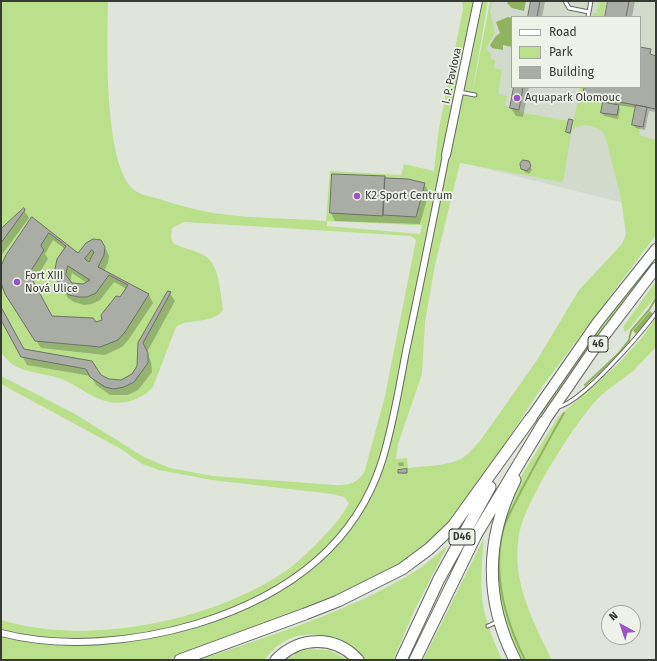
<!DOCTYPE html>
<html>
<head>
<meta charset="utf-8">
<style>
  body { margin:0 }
  #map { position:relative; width:657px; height:661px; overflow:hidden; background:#e0e5dc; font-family:"Fira Sans",sans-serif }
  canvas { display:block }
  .frame { position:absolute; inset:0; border:2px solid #383a36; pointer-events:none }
  .legend { position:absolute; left:511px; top:16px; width:130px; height:72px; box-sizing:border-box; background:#eef2e9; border:1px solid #a5a8a1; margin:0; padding:5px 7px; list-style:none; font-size:12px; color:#383a36 }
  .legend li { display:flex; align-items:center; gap:8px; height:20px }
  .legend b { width:20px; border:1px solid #a5a8a1 }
  .north { position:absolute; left:601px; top:605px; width:40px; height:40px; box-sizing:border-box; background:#eef2e9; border:1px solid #a5a8a1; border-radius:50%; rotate:320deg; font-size:11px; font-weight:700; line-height:16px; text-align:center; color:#383a36 }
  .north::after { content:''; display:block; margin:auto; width:14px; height:18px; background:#9754c8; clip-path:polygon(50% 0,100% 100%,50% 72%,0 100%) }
</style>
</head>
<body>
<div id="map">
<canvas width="657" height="661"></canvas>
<div class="frame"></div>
<ul class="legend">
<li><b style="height:5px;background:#fff"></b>Road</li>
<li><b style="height:11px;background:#bae08c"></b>Park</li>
<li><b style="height:11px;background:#a9ada5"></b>Building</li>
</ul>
<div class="north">N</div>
</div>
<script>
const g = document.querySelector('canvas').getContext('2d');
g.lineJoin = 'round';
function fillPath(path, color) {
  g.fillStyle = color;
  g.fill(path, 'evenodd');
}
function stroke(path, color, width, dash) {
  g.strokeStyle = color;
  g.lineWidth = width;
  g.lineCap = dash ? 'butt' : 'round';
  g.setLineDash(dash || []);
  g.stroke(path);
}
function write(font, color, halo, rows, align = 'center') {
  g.font = font + ' "Fira Sans",sans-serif';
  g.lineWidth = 3.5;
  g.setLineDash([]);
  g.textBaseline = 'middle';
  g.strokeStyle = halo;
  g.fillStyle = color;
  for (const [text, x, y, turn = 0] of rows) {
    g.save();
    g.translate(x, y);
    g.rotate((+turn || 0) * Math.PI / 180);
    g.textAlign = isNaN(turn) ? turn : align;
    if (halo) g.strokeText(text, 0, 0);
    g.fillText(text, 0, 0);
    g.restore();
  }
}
const built = new Path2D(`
  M492,1h164v210l-196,-49zM512,17h128v70h-128z`);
const green = new Path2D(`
  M1,1h107c-1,42 -4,156 23,186 6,7 17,9 25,11 21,7 43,13 65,16 34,5 70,4 105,7l4,-50 71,4 3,-11 30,7 5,-43 24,-119 -1,-8h26l-17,100 19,-100h3l-3,10 5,22 -9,15 5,7v4l4,1 -1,8 8,2 -4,24 9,2 -2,10 14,4v2l54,10 -10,60 -103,-19 -25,102 -10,57 -3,52 -24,70 -2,15 11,-1 1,10c17,-2 38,-2 53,-9 7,-4 13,-12 19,-18l57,-81 42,-70 43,-46 4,-10 -5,-36 -16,-63c-6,-9 -25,-14 -33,-4l8,-44h4l-1,8 53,10 -3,20 7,2 -1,8 17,5v95l-112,149 -74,113 -34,41 -33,25 -60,30 -126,50 -51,17h-165v-40c82,25 195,4 269,-39 18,-10 35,-25 49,-40 11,-11 23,-24 30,-38l-5,-6 -12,-3 -120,-14 -53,-10 -17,-6 -21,-15 -120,-65v-8l74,38 69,43 26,11 43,8 122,9c15,0 24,-2 30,-15l20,-74 31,-156 -5,-4 -227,-14 -12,6 -1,8 2,7c10,6 23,7 32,13 14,7 16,40 18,54 -11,15 -34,7 -47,17l-23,60c-11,13 -32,19 -48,14 -18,-5 -32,-20 -50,-24 -21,-6 -41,-4 -54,-25zM327,221l84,4h11l-2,9 -93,-8z
  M599,1h7l-3,16h-11l1,-4h4z
  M656,256v4l-65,84 -49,71 -2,-1 60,-87z
  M656,281v15l-27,33 -4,3 -2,-5z
  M656,318v29c-7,7 -14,15 -21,22 -13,12 -31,21 -42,35 -23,27 -64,92 -73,126 -3,12 -3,27 -2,39 4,32 20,63 34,91h-34l-19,-48 -3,-52 12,-53 12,-29 38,-61 60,-53 22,-24z
  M484,538c-2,23 -5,48 0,72 4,17 11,34 18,50h-79z
  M448,545l-33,64 -22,51h-29c-17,-23 -54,-33 -79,-19 -9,5 -15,12 -21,19h-65c74,-26 151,-48 218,-90 11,-7 21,-17 31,-25z
  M309,649l20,1 19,10h-62l12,-8z`);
const water = new Path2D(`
  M509,1h17l-2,10 -12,-3 -5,-5z
  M508,17l4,1v29l-9,-2v5l-11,-2 -2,-3 6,-9 4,-3 -4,-11z
  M650,311l3,3 -17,20 -3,-3z`);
const shadow = new Path2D(`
  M532,1h13l-3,16h-13z
  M609,1h26l-3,16h-26z
  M640,48l10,2 1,6 5,1v55l-7,-1 -4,19 -9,-2 -3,-3 4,-17 -20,-3 3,4 -2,10 -14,-3 -2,-3 2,-11 -18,-3 -2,-4 1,-8h55z
  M515,87h14l-6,30 -7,-1 -5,-8z
  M572,121l-1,13 -3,-1 -1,-1z
  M530,166l2,4 -3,4 -4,-2 -3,-3z
  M333,175l51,2 1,2 39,5 5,8 -9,32 -85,-3 -4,-8z
  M24,210l5,8 -28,38v-26z
  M32,218l46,37 9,-12 18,4 4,9 -1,7 -4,8 45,24 4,8 -24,36 -7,8 -17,8 -64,-7 -30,-46zM53,240l12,9 -9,16 -1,9 3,8 10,16 6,4 10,3 8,-1 8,-4 14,-18 13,7 -24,31 -7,4 -43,-3 -22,-43 6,-1 11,-18 -3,-5zM72,273l15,10 -8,3 -9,-4z
  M169,292l6,9 -28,51 4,10 1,10 -14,18 -10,5h-18l-14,-10 -5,-9 -64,-11 -26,-47v-9l23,41 68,12 8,14 14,6 13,-3 11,-13v-23z
  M403,462l1,4h-5l-1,-3z
  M406,470l1,4 -8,-1v-2z`);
const stream = new Path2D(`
  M585,385l33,-31 11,-14 2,-9 18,-21 7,-12
  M525,660c-20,-40 -33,-84 -22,-130 4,-14 12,-26 18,-39 14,-26 28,-52 43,-78`);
const building = new Path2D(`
  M531,1h9l-3,16h-9z
  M608,1h21l-3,16h-21z
  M640,47l11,2 -1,5 6,2v53l-73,-14 1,-8h56z
  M514,87h9l-4,23 -9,-2z
  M603,102l16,3 -2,10 -16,-2z
  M636,105l11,2 -4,20 -11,-2z
  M569,119l4,1 -3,13 -4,-1z
  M523,160l6,1 2,5 -4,5 -6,-2 -1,-5z
  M332,174l53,2 -2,40 -53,-3z
  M385,178l23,1 17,4 -9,34 -33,-2z
  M24,208l1,2 -24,33v-14z
  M32,217l46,36 8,-10 7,-4 8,1 4,7 -1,8 -6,12 51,27 -24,38 -7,8 -18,7 -65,-6 -30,-47 -4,-11v-17l5,-11zM49,233l17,13 -9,13 -3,15 8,16 7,5 10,2h8l9,-4 13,-18 19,10 -8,12 -4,-1 -15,19 1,5 -6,2 -3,-4 -41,-2 -20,-37 -5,-2v-6l5,-2 12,-19 -3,-4zM92,250l2,2 -5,10 -4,-3zM68,266l22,14 -7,4 -11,-1 -6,-8z
  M168,291l3,1 -28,51 5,10v10l-14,19 -10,5 -10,2 -9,-2 -15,-10 -4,-8 -65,-12 -20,-37v-13l23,42 68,12 9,14 8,4 12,1 11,-6 5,-8 1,-23z
  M407,469v4h-9v-3z`);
const service = new Path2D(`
  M565,1l4,7 20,4
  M588,17l3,-16
  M459,92l16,3
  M557,407c23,-2 84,-74 99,-94
  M488,626l9,-4`);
const minor = new Path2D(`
  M1,633c62,16 134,9 195,-9 85,-26 158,-75 186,-163 11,-35 17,-73 24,-110 14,-65 27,-131 40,-196`);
const tertiary = new Path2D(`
  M446,155l32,-154`);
const primary = new Path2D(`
  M531,418l66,-95 59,-74
  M544,422l48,-70 64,-84`);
const motorway = new Path2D(`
  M180,660l125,-46 33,-13 64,-32 27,-20 24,-23 78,-108
  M276,660c23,-24 59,-25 82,0
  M401,660l38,-81 51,-92
  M415,660l61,-125 68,-113
  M515,660c-30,-59 -30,-120 0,-180`);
const markers = [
  [517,98,4,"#9754c8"],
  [357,196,4,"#9754c8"],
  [17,282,4,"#9754c8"]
];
const shields = [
  [598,344,20],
  [462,537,26]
];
const shieldNames = [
  ["46",598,344],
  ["D46",462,537]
];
const streetNames = [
  ["I. P. Pavlova",452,76,-78]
];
const poiNames = [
  ["Aquapark Olomouc",525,98],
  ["K2 Sport Centrum",365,196],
  ["Fort XIII",25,276],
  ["Nová Ulice",25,289]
];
fillPath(built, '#d2dacb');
fillPath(green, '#bae08c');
fillPath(water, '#8fb35e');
fillPath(shadow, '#0003');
stroke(stream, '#8fb35e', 2);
fillPath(building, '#a9ada5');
stroke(building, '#6e716a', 1);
stroke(service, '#646861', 5);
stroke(minor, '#646861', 8);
stroke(tertiary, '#646861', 10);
stroke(primary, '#646861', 12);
stroke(motorway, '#646861', 13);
stroke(service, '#fff', 3);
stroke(minor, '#fff', 6);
stroke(tertiary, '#fff', 8);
stroke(primary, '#fff', 10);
stroke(motorway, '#fff', 11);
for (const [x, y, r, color] of markers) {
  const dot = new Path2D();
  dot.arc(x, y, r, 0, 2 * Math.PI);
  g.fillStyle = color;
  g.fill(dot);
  stroke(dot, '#eef2e9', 1.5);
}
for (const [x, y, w] of shields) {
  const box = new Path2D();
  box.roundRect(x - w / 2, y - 8, w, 16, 3);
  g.fillStyle = '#eef2e9';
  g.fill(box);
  stroke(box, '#383a36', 1);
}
write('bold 10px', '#383a36', null, shieldNames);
write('11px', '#383a36', '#eef2e9', streetNames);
write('11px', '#383a36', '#eef2e9', poiNames, 'left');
</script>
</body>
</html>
